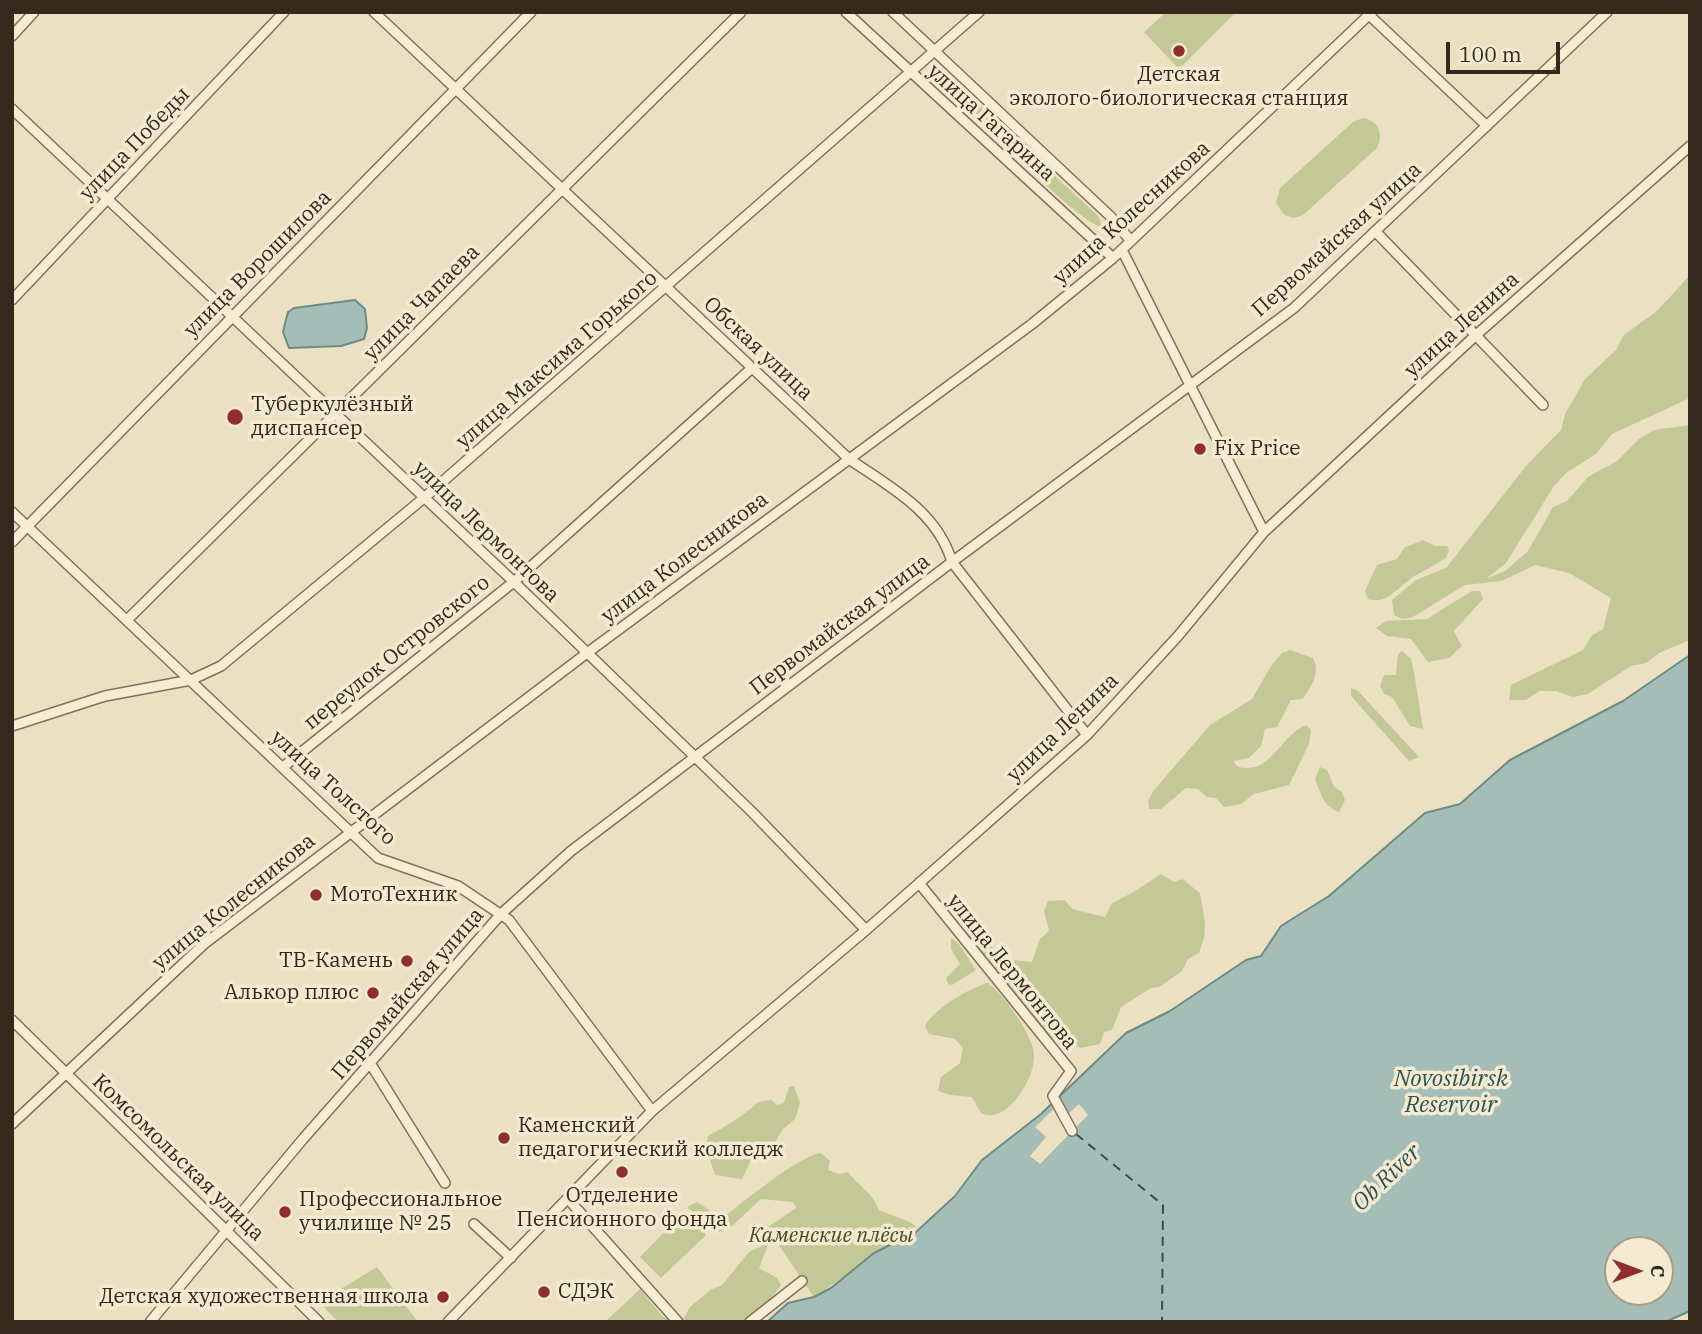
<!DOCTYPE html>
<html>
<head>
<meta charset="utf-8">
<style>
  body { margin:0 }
  #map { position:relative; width:1702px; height:1334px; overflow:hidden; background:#ebe0c2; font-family:"IBM Plex Serif",serif }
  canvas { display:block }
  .frame { position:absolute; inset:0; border:14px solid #35291e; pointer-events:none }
  .north { position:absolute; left:1604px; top:1236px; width:70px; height:70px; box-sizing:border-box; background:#f3ead1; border:2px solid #a79d89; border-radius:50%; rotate:90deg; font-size:19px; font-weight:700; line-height:28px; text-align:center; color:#35291e }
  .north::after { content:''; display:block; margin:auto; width:24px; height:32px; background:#902e2d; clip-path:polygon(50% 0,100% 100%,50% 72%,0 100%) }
  .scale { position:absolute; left:1446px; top:42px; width:114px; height:32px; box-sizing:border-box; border:4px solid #35291e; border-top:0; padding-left:9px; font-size:21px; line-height:24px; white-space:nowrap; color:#35291e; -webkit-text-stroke:5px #f3ead1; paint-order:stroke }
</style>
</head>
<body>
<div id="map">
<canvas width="1702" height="1334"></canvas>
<div class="frame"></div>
<div class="north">С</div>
<div class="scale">100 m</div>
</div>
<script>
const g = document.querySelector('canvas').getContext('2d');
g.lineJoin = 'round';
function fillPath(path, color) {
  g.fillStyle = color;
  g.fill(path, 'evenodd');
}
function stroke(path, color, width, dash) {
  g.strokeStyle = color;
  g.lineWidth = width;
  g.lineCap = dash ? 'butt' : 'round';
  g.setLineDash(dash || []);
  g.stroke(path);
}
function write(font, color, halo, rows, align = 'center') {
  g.font = font + ' "IBM Plex Serif",serif';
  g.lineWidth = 7;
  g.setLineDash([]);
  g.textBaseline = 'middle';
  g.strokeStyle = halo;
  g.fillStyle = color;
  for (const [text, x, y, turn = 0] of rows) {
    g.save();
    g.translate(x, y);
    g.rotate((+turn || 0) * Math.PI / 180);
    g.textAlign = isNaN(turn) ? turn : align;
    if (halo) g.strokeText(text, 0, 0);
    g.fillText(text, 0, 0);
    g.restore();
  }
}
const green = new Path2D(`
  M1166,12h70l-57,57 -35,-37z
  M960,88l138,128 4,11c-24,-4 -117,-103 -139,-126z
  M1363,118c16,3 21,16 14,30l-74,67 -9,3 -10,-3 -8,-12 4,-15 73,-66z
  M1690,275v123l-78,36 -16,20 -30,19 -12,13 -48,77 -20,16 19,-8 23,-20 25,-44 14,-6 21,-24 29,-16 22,-22 15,-9 36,-5v215l-31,13 -13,10 -15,3 -43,28 -15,3 -17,-6h-17l-13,9h-17l2,-15 72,-35 8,-14 12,-7 8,-31 -42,-25 -34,-8 -33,16 -37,4 -54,33 -9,1 -8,-4 -2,-15 24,-20 30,-12 80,-102 35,-36 4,-16 20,-35 31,-29 8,-15 33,-24z
  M1423,540l12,6h12l2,4 -3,8c-10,6 -20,12 -30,17 -16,9 -28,31 -48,24l-3,-8 12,-26 20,-6 7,-11z
  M1472,591h8l3,8 -29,32 8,15 -13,12 -21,4 -17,-23 -24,-3 -11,-8 10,-7 41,-2z
  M1290,650l23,8c8,15 -2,28 -10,41l-12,1 -14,27 -12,2 -4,17 -12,12 -16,3 5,6c34,8 41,-31 68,-42l5,5 -2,14 -20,41 -35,9 -13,10 -17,3 -8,-9 -9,-1 -9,-8 -12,-1 -25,21h-12l-1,-8 6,-11 56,-65 42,-26 19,-33 11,-13z
  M1402,651l9,8 3,13 9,57 -13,-3 -18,-29 -8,-3 -4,-8 4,-11h12l2,-21z
  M1351,688l7,3 61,66 -10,4 -58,-65z
  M1320,767l7,3 7,17 8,5 3,8 -6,12c-16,-5 -18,-19 -24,-33z
  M1161,874l13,8 8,-3 18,14 5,30 -1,15 -5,15 -11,6 -6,12 -23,16 -8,1 -30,19 -9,23 -8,2 -4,12 -20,4 -13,-8 -14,-1 -6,-4 -83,-101 1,-12 40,37 27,3 8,-23 9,-8 -5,-20 4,-10 17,-1 7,9 33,8 7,-14c16,-7 32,-18 49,-29z
  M951,938l8,6 17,26 -24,15 -4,-1 -2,-6 14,-14 -9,-15z
  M988,983c15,11 45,52 46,71 2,23 -27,72 -53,59l-9,-16 -22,-2 -12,-4 3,-14 19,-14 3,-15 -8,-9 -26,-5 -4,-7c4,-15 47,-41 63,-44z
  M794,1086l6,17 -5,16 -12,10 -12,20 -20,11 -9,19 -27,-4 -9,-27 2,-12c14,-7 41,-24 50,-34l13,-2 6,5 7,-2 5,-16z
  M821,1153l9,8 -2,9 11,4 9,-2c10,14 24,19 31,38l31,12 6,5 -102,70 -47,-69 29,-20 -3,-6 -32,-3 -29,27 -13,6 -11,-4 -21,-21 10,-5 18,12h12c21,-15 71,-58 94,-61z
  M684,1212l21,19v5l-44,42 -21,-21z
  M764,1245h4l-9,23 18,10 4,7 -16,22 -23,15h-137l35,-33 23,28 19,4 8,-14 20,-17 12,-5 27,-33z
  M377,1267l41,55h-80l-19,-20z`);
const water = new Path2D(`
  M355,300l10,9 2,19 -3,11 -23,7 -52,2 -6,-16 5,-20 6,-4z
  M1690,655v656l-25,11h-898l21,-19 26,-6 17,-9 43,-35 42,-21 39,-36 27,-36 59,-46 85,-81 44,-22 76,-51 15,-4 20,-30 48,-30 96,-83 35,-9 50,-44 113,-59zM1618,1250h42v42h-42z`);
const pier = new Path2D(`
  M1079,1104l9,11 -48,49 -10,-8 16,-19 -11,-10 22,-21 11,8z`);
const ferry = new Path2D(`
  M1076,1134l87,71 -1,117`);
const minor = new Path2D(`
  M374,12l475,447c41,28 88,52 103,103l135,173
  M846,12l267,246
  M893,12l217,204 21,25
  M1367,13l120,113
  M12,36l22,-24
  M12,109l502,473 238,230 114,118
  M1375,231l168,174
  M1122,250l142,282
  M12,300l272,-288
  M12,512l366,346 80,28 51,34 143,191
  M12,542l519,-530
  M128,619l613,-607
  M12,726l93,-30 86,-16 30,-14 204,-169 554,-485
  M283,767l233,-187 236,-212
  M919,883l152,188 -18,25 19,35
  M12,1020l307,302
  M370,1063l75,120
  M12,1124l192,-180 383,-291 445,-329 81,-66 259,-246
  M569,1200l109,122
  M474,1224l37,34
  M150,1322l153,-183 198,-225 70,-63 381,-289 342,-254 313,-296
  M448,1322l204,-211 214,-181 221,-195 91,-99 86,-104 211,-196 215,-190
  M750,1322l52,-41`);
const markers = [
  [1179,51,7,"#902e2d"],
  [235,417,9,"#902e2d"],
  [1200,449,7,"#902e2d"],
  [316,895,7,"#902e2d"],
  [407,961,7,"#902e2d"],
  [373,993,7,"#902e2d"],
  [504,1138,7,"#902e2d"],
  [622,1172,7,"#902e2d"],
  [285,1212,7,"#902e2d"],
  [544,1292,7,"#902e2d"],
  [443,1297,7,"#902e2d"]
];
const poiNames = [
  ["Детская",1179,75,"center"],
  ["эколого-биологическая станция",1179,99,"center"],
  ["Туберкулёзный",251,405],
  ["диспансер",251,429],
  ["Fix Price",1214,449],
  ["МотоТехник",330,895],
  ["ТВ-Камень",393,961,"right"],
  ["Алькор плюс",359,993,"right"],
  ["Каменский",518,1126],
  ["педагогический колледж",518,1150],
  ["Отделение",622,1196,"center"],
  ["Пенсионного фонда",622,1220,"center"],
  ["Профессиональное",299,1200],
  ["училище № 25",299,1224],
  ["СДЭК",558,1292],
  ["Детская художественная школа",429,1297,"right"]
];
const streetNames = [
  ["улица Гагарина",991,123,42],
  ["улица Победы",135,144,-46],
  ["улица Колесникова",1132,213,-42],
  ["Первомайская улица",1337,240,-42],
  ["улица Ворошилова",258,264,-45],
  ["улица Чапаева",422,303,-45],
  ["улица Ленина",1462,325,-42],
  ["Обская улица",758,349,43],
  ["улица Максима Горького",557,360,-41],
  ["улица Лермонтова",486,532,44],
  ["улица Колесникова",685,558,-37],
  ["Первомайская улица",840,625,-37],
  ["переулок Островского",397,653,-39],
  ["улица Ленина",1063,728,-44],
  ["улица Толстого",333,788,42],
  ["улица Колесникова",234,902,-39],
  ["улица Лермонтова",1012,972,51],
  ["Первомайская улица",408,994,-49],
  ["Комсомольская улица",178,1158,44]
];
const parkNames = [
  ["Каменские плёсы",831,1236]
];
const waterNames = [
  ["Novosibirsk",1451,1079],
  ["Reservoir",1451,1105],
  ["Ob River",1387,1178,-44]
];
fillPath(green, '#c2c997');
fillPath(water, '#a4beb7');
stroke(water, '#6c8c84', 2);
fillPath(pier, '#ebe0c2');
stroke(ferry, '#2e5452', 2, [9, 7]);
stroke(minor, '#84715a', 12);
stroke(minor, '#f7edd5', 9);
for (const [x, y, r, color] of markers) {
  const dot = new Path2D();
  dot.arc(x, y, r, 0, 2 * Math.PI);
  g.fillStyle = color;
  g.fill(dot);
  stroke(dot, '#f3ead1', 2.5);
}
write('21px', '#35291e', '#f3ead1', poiNames, 'left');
write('21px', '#35291e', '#f3ead1', streetNames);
write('italic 21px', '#455025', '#f3ead1', parkNames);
write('italic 23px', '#2e5452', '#f3ead1', waterNames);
</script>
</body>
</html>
